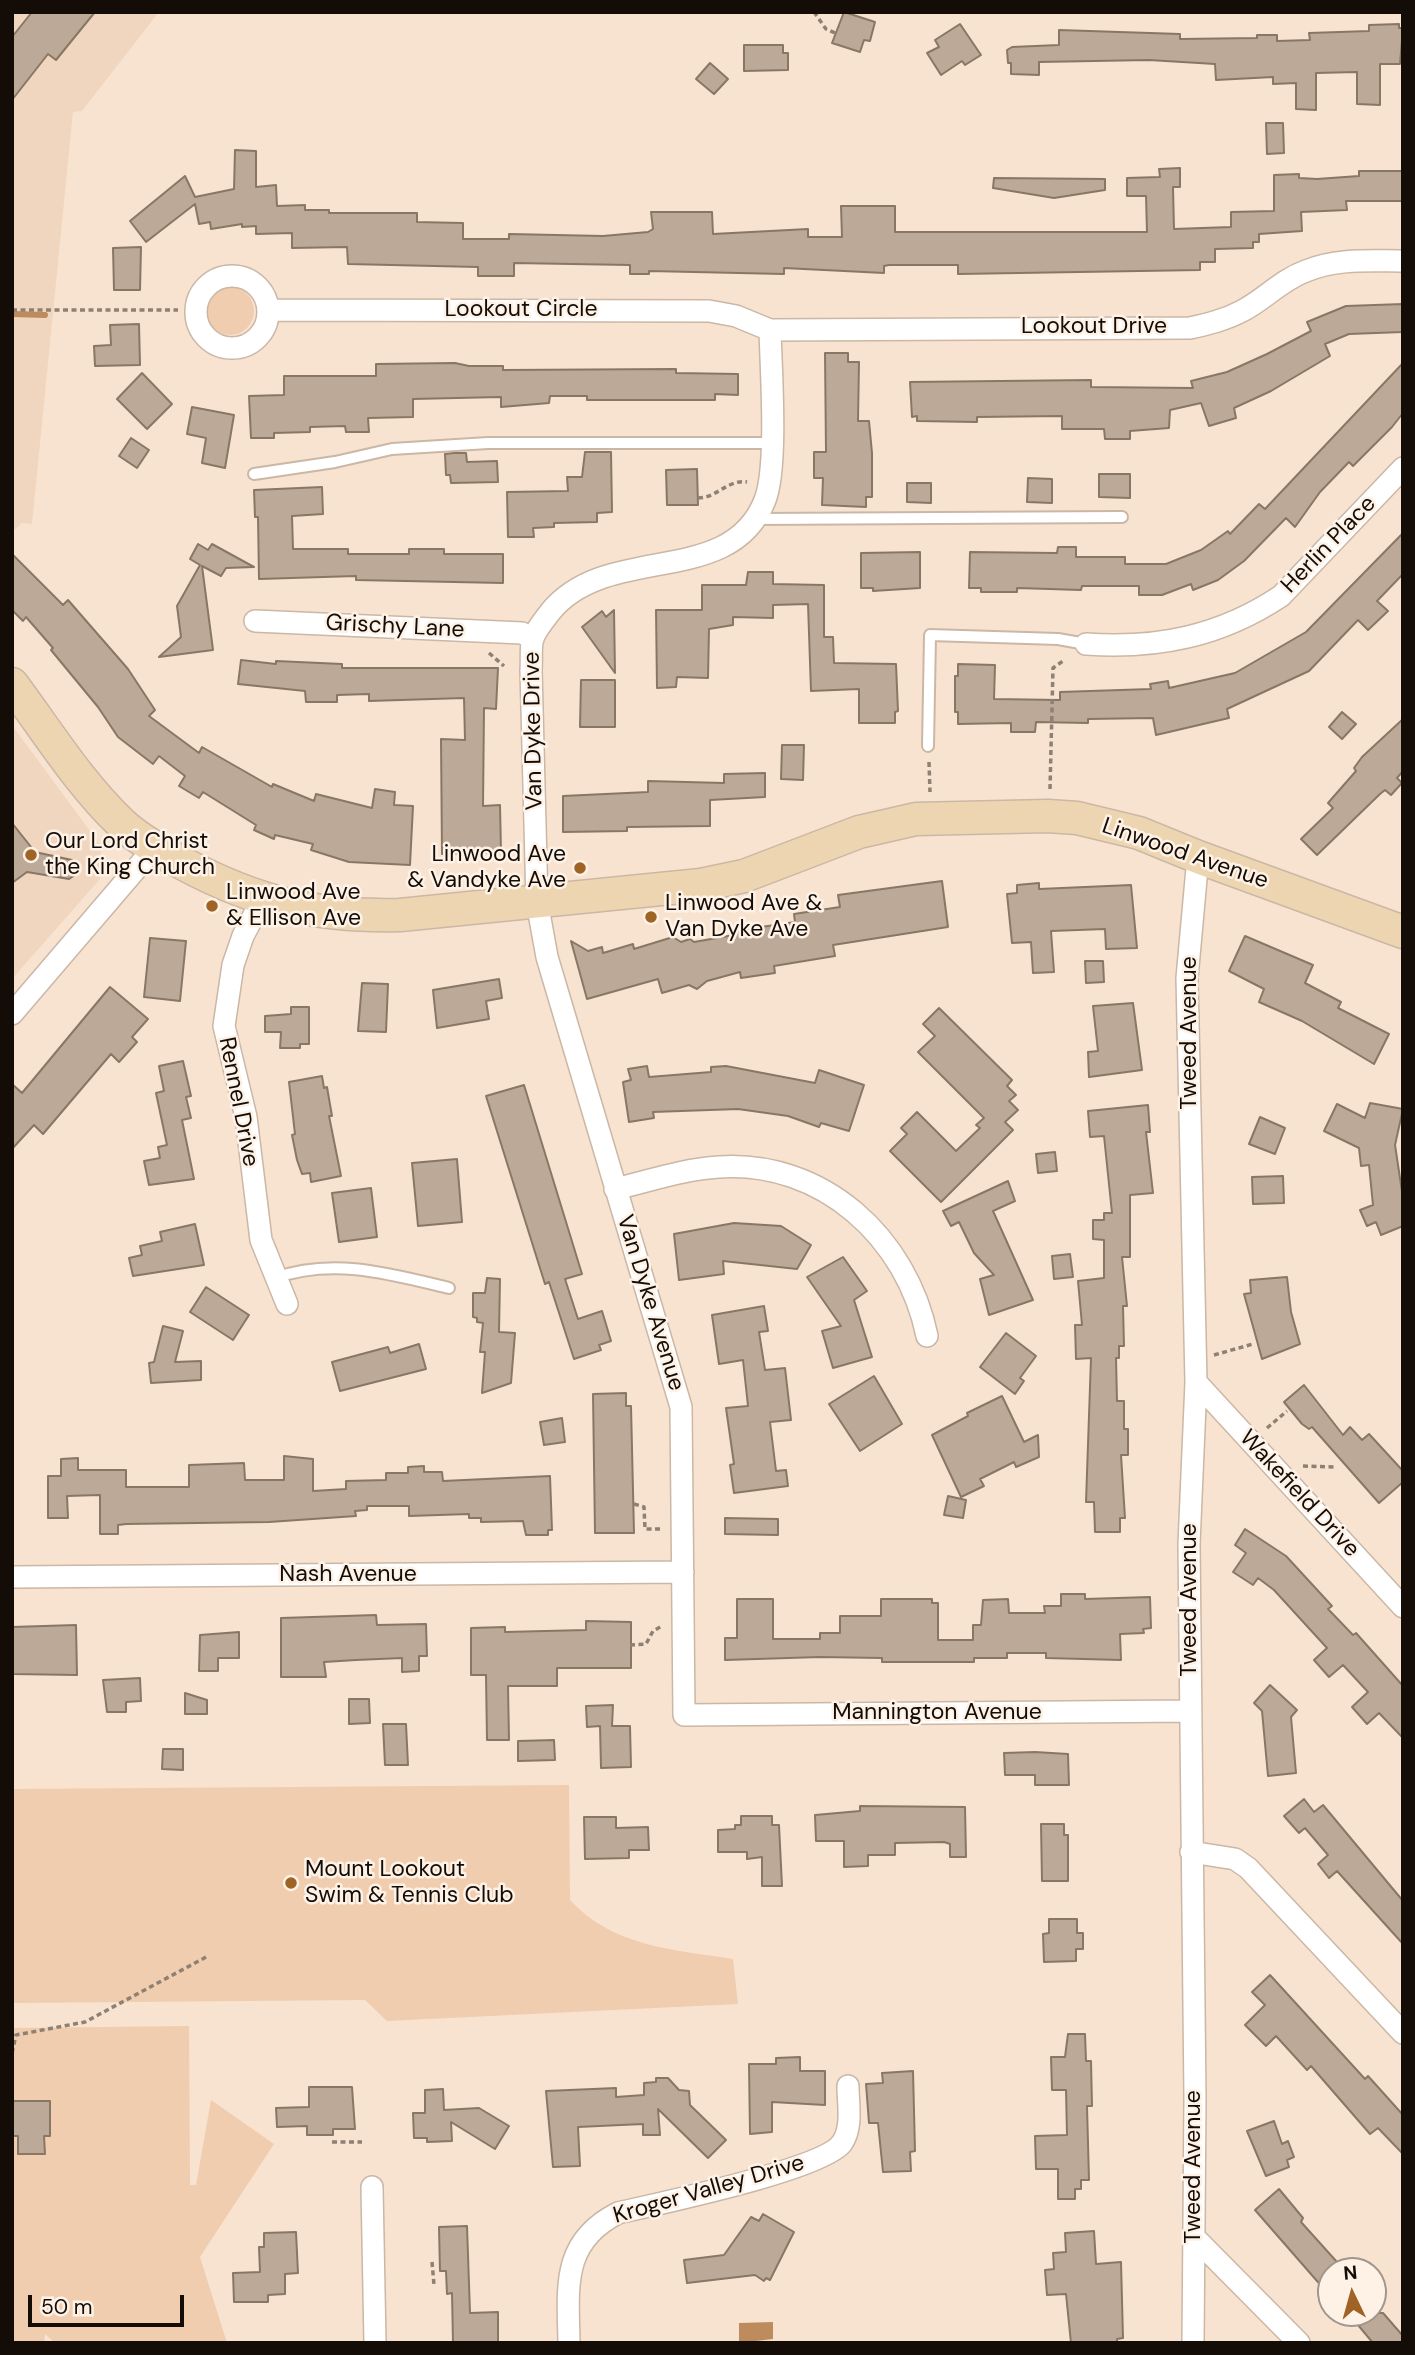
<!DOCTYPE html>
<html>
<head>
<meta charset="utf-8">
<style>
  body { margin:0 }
  #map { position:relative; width:1415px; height:2355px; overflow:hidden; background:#f8e3d1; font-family:"DM Sans",sans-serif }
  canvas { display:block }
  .frame { position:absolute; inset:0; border:14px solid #140d07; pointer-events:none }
  .north { position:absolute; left:1317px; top:2257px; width:70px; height:70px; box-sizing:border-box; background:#fef2e7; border:2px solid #a0968d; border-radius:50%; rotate:355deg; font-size:19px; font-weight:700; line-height:28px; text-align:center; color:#140d07 }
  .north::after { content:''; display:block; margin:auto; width:24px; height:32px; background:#9f6425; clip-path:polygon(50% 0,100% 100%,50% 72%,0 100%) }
  .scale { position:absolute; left:28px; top:2295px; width:156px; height:32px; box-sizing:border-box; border:4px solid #140d07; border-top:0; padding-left:9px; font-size:21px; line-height:24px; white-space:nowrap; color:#140d07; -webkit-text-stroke:5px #fef2e7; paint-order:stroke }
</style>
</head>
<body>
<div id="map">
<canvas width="1415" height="2355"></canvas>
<div class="frame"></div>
<div class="north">N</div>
<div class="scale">50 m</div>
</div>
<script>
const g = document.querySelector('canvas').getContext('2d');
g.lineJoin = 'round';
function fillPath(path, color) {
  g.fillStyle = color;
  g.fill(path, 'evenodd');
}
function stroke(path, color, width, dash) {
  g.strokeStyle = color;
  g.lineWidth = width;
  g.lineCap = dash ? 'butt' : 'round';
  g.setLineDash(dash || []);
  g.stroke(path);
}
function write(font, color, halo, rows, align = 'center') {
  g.font = font + ' "DM Sans",sans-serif';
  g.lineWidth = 5;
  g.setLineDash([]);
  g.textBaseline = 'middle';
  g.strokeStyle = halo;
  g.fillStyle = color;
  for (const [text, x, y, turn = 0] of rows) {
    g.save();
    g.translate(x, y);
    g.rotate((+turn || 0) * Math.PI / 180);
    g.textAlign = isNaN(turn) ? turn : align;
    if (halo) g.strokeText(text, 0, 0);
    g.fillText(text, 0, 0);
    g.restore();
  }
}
const built = new Path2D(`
  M12,12h147l-77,99 -9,1 -41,412 -10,-1 -10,9z
  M12,725l89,121 -1,33 -88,100z`);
const green = new Path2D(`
  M206 311a24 24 0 1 1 48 0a24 24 0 1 1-48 0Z
  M569,1785l1,115c43,47 105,50 163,59l5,45 -351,17 -22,-21 -353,3v-214z
  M189,2026l1,159h6l15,-85 63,44 -74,113 27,86h-172l-10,-9 -1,9h-32v-315z`);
const water = new Path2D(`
  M773,2322v17l-34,4v-20z`);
const stream = new Path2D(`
  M12,314l33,1`);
const building = new Path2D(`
  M32,12h63l-39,48 -8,-6 -36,46v-63z
  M844,12l31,10 -5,19 -6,-1 -4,12 -28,-9z
  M960,24l21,31 -16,10 -3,-4 -21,14 -14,-22 12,-6 -4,-7z
  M1399,24v4h4l-3,36h-20v41l-23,-1v-32l-41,1v37l-20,-1v-26l-23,1v-7l-57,3 -1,-16 -66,-4 -110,2v13l-28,-1v-11h-3l-1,-13 5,-3 47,-2v-15l121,4v5l77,-1v-3h20v6l33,-1 -1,-7 60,-2v-6z
  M744,45h39v8h5v17l-44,1z
  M710,63l18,16 -14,15 -18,-15z
  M1266,123h17l1,30 -17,1z
  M235,150l21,1v36l20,-2 1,21 28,-1v5h24v3h88v9l46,1v16h46v-5l94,2 45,-4 5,-3 -2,-17h61l1,22 95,-5v8h34l-1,-31h54v26h252l-1,-36h-19v-18l33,-1 -1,-8 21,-1v19h-7l1,42 57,-2v-15l43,-1v-36l25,-1v4l18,1 42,-3v-5h44v30h-57l1,9 -46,2 1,19 -43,3v8h-6v6l-38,1v13h-15v8l-242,4v-9h-69l-5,1v7l-100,-5v6l-135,-3v3h-19v-9l-116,-2v13h-36v-9l-130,-3 -1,-17 -55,1v-15l-36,1v-8l-14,1v-3l-31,5 -1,-7 -11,2 -4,-20 -49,38 -16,-21 55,-45 10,21 39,-8z
  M994,178l111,1v11l-51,8 -61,-10z
  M141,247l-1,43h-26l-1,-42z
  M1403,304v28l-54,2 -24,10 5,12 -59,35 -37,17 2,10 -27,8 -8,-23 -31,7 -1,18 -39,3v8h-25l-1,-10h-42v-13l-85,1v5l-60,-1v-5l-5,1 -2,-35 181,-2v7l102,1 -2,-7 36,-9 40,-18 44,-23 -4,-9 39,-16z
  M139,324l1,41 -45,1 -1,-20 17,-1 -1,-20z
  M825,353h23v9h11l-1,59h11l3,32v44h-6v10l-44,-2 1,-27h-9v-26h12z
  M455,363l14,3h34v4l173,-1v4l62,1v21l-23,-1v6h-128v-4h-37l-1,7 -48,4v-10l-88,2v18l-45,1 1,14h-23l-1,-6 -35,1v5l-36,1v5h-23l-2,-42 35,-1v-19h92v-12z
  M1403,363v50l-11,14 -39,39 -4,-4 -29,30 -25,35 -9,-9 -42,43 -26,19 -25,10 -2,-6 -29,11h-23v-9h-57l-1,4 -64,-2v4h-36v-4h-12l1,-36 87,1 1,-6h18v10h49v7h41l35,-14 27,-19 2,3 29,-30 6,5z
  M142,373l30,31 -25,25 -30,-30z
  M192,407l42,8 -9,53 -23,-5 4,-25 -19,-4z
  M131,438l18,12 -12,18 -18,-12z
  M585,452h26l1,60 -15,1v9l-43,1v4l-21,1 1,9h-26l-1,-45 61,-1 -1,-14h15z
  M453,453h13l1,9 30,-1 1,21 -47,1 -1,-8h-4l-1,-21z
  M697,469l1,36h-31l-1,-35z
  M1099,474h31v24l-31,-1z
  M1028,478l24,1v24l-25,-1z
  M907,483h24v20l-24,-1z
  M322,487l1,27 -31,2 1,33h55v5h61v-5h35v5h59v29l-147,-3v-4l-97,3 -1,-62h-3l-1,-27z
  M1403,533v41l-26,27 11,10 -20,19 -10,-10 -49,51 -82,38 2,9 -73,17 -3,-17 -65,1v4l-52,-1 -1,10h-24v-9l-53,1v-12h-3v-36h3v-12l37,1 -1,34 66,1v-8l91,-3 -1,-5 18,-3 1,7 66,-15 71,-41z
  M198,544l10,6 4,-6 42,23 -28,1 -5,8 -19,-10 11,84 -54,7 22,-20 -4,-31 23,-41 -10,-6z
  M920,552v36l-47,3v-3h-12v-35z
  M12,554l51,51 5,-5 60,69 27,41 -6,6 50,37 3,-6 70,40 1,-3 41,17 2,-7 56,14 3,-19 20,3 -1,13 19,1 -3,59 -61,-3 -38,-12 2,-6 -38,-9 -1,4 -20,-9 2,-5 -53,-33 -4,6 -20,-12 6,-10 -26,-20 -6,8 -35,-27 -20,-30 -47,-57 2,-2 -27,-31 -3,4 -11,-11z
  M748,572h25v12l51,1v52h9l1,26 62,1 2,47 -3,1v11h-36v-34l-48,2 -3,-87 -35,1v13l-40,-1v8l-24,4 -1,49 -31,-1 -1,10 -19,1 -1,-78h46v-25h44z
  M614,610l1,63 -33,-46 20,-16 4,6z
  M241,660l35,4v-3l66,3v4h156l-2,41 -12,-1 -1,98 17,-1 1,47 -59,2 -1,-115 24,1 -1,-42 -95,3v-7l-32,1v7h-31l-1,-11 -67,-7z
  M581,680h34v47h-35z
  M1342,712l14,12 -14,15 -13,-12z
  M1403,719v52l-6,7 5,5 -11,12 -6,-5 -5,4 -63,61 -16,-16 32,-31 -5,-5 28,-32 -2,-3 8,-11z
  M782,745h22l-1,35 -22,-1z
  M765,773v24l-55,3v26l-83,1v4l-64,1v-36l85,-4v-11l76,2v-9z
  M12,823l23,29 37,8 5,6 -2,9 -6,4 -42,-7 -15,11z
  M942,881l6,46 -115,18 2,11 -61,10 1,7 -34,5 -1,-6 -33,9 -10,8 -8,-4 -27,8 -4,-14 -71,20 -16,-58 17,10 14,-4 1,6 30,-9 1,5 39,-12 8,5 9,-3 4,3 40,-7v-4l61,-9 -1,-8 46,-7 -2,-12z
  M1039,883v6l92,-4 6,63 -31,1 -1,-20 -54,2 3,41 -21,1 -2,-31 -19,1 -5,-49 10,-1v-8z
  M1245,936l68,29 -8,18 36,19 -3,6 51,26 -15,30 -72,-43 -43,-19 5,-13 -35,-18z
  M150,938l36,3 -6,60 -36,-4z
  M1085,961h18l1,21 -18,1z
  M499,979l3,19 -16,3 3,18 -52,9 -4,-38z
  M362,983l26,1 -2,48 -28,-1z
  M110,987l38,32 -16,18 5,5 -18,20 -8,-8 -68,80 -9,-9 -22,24v-65l10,9z
  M1133,1003l9,67 -53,7 -1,-25 10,-1 -5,-45z
  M291,1007h18v37h-9v4h-20l1,-16h-16v-16l26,-2z
  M939,1008l73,72 -5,6 9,9 -7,6 9,9 -13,12 8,8 -72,72 -51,-51 17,-17 -6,-6 16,-16 39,39 24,-23 -4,-3 8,-7 -66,-66 17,-16 -12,-12z
  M183,1061l8,35 -5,1 5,21 -9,2 12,59 -45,6 -5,-24 16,-3 -2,-11 9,-2 -11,-52 8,-2 -5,-25z
  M647,1066l2,11 62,-5v-5l15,-1 89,17 4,-13 45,15 -15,46 -28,-8 -2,4 -31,-11 -50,-7 -85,3 1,6 -25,4 -6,-40 8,-2 -3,-11z
  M322,1076l2,12 3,-1 5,29h-3l12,60 -30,6 -1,-9 -8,1 -5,-14 -5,-25 3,-1 -6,-52z
  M524,1085l58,189 -17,5 13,40 24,-8 9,30 -12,4 2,5 -27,9 -25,-77 -4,2 -59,-188z
  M1370,1103l33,6 -8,36 8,53v28l-22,9 -5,-13 -9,4 -7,-16 13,-5 -4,-40 -8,1 -2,-18 -35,-17 13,-27 28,14z
  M1148,1105l2,27h-4l7,61 -23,2v62h-8l5,49h-4l1,40h-5v12h-3l1,43h7v28h4v26h-7l4,63h-5v14h-25l-1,-30h-8l5,-144 -15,1 -1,-34h7l-4,-44 26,-3v-38l-11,-1v-19h11v-7h8l-8,-77 -14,1 -2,-26z
  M1260,1117l25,11 -10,26 -26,-10z
  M1055,1152l2,19 -19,2 -2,-19z
  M457,1159l5,63 -44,4 -6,-63z
  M1283,1176l1,27 -31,1 -1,-27z
  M1008,1181l7,20 -22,10 40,89 -44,15 -9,-36 14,-4 -20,-22 -15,-31 -8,4 -8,-15z
  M371,1188l6,49 -38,5 -7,-49z
  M734,1223l47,3 30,19 -14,24 -74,-8 1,13 -45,6 -5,-46z
  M195,1224l9,41 -71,11 -4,-18 13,-3 -2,-9 22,-5 -2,-9z
  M1070,1254l3,23 -19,2 -2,-23z
  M843,1257l24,34 -13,9 18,57 -39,11 -11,-37 19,-5 -34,-49z
  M1287,1277l4,35 9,32 -38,15 -18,-65 7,-1 -1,-13z
  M487,1278l13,1 -1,53 16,1 -4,50 -29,10 3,-41h-5l3,-29 -6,-1v-4l-4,-1v-24h12z
  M206,1287l43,28 -16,25 -43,-28z
  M764,1306l4,25 -9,1 6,38 20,-2 6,52 -21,2 6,49 10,-1 2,16 -54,7 -4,-28 4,-1 -8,-56 22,-2 -5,-46 -24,4 -7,-49z
  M163,1326l20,5 -8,31 26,-1v19l-50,3 -2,-20 5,-1z
  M1006,1333l30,23 -16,22 4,3 -9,13 -35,-27z
  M419,1344l7,25 -86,22 -8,-29 56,-15 2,6z
  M874,1376l28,48 -42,27 -31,-47z
  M1304,1385l39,50 7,-8 12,13 7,-6 34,37v11l-24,21 -67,-76 -3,2 -7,-5 -18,-22z
  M626,1393v13h5l3,127h-39l-2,-139z
  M1002,1396l22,46 14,-7 1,22 -23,10 -2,-5 -34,17 4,7 -23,11 -29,-62 36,-19 -1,-3z
  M562,1418l3,24 -21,3 -4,-23z
  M284,1456l29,3v32l33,-2v-8l40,-1v-7h22v-6l16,-1v6h18l1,9 107,-5 2,54h-4v5h-22l-3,-14 -42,1v-4h-12v-4l-60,2v-10h-42v4l-12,1 1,5 -87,6 -143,2 -8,1v9h-18v-39l-33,1 1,22h-20v-42h13v-17l17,-1v12h48v17h63v-22l55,-2 1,17h39z
  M948,1496l18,4 -3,18 -19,-3z
  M725,1518l53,1v16l-53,-1z
  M1245,1529l41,27 46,50 -4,3 25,26 3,-2 47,53v52l-24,-25 -12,11 -15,-17 16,-15 -25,-27 -14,12 -15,-17 13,-12 -53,-58 -16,-12 -5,7 -20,-13 13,-19 -11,-8z
  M1061,1594h24v5l65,-2 1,31 -8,1 1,4 -24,1 1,26 -75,-2v-5h-39v5h-33v4h-92v-4l-62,-1 -95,3v-22h12v-39h36v40h47v-6h20v-17h41v-17h51v4h6v37h35v-15h8l2,-25 25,-1 1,14h36l-1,-7h17z
  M376,1615l1,10 49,-1 1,32h-8v15l-17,1v-14l-46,2 -32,2 2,15h-45v-59z
  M586,1621l45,1v46h-74v18h-49l1,54h-22l-1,-65h-15v-47l34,-1v5l81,-2z
  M76,1625l1,50 -65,-1v-47z
  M239,1632v26h-21v13h-19l1,-36z
  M140,1678l1,23 -15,1v10h-19l-4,-32z
  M1270,1685l27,25 -6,7 5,56 -28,3 -6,-65 -8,-8z
  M185,1693l22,7v14h-22z
  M349,1699h20l1,24 -21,1z
  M613,1705l-1,21h18l1,41 -30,1 -1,-42 -13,1 -1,-21z
  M383,1724h23l2,41h-23z
  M554,1740l1,20 -37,1v-20z
  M163,1749h20v21l-21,-1z
  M1035,1752l33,2 1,31h-34v-10h-30l-1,-22z
  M1304,1799l10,13 9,-7 80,96v43l-66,-73 -8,7 -11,-14 10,-9 -23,-27 -6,5 -15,-17z
  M860,1806l105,1 1,50h-16v-13l-6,-2 -49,1v12h-27v11l-24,1v-26h-28l-1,-26 45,-4z
  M741,1816h31v9h7l3,61h-20v-29l-15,2v-7h-29v-22l17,-1v-4h6z
  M584,1817h32v11l32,-1 1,23h-20v8l-44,1z
  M1041,1824h23v11h4v46h-26z
  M1049,1919h28v14h6v16h-7v12l-32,1 -1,-28 6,-1z
  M1270,1975l95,104 3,-3 35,39v39l-25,-26 -8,6 -59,-68 -4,4 -31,-34 -10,10 -21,-21 20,-20 -13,-13z
  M1068,2034h17l1,27h5l1,45h-5l2,74h-8v9h-6v10h-17v-30h-22l-1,-33 32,-1 -1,-45h-14l-1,-33h14z
  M800,2057v14h25v34l-53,-3v30l-22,2 -1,-70h27v-6z
  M913,2071l2,80 -5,1 1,19 -28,1 -5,-49h-9l-3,-39 17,-1 -1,-10z
  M656,2078h12l11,12 10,1 1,14 36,35 -18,18 -50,-49 2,26h-17v-11l-65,3 2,39 -27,1 -7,-76 70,-3v9l28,-2v-12l12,-1z
  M309,2087h43l3,42h-22v6h-26v-9l-30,1 -1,-19 33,-1z
  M443,2089l1,21 35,-2 30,18 -14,23 -44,-27 1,19 -25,1v-4h-13l-1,-25h12v-23z
  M13,2101h37v35h-6l1,18h-27v-18h-5z
  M1274,2121l8,23 6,-3 6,16 -7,3 2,7 -23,9 -19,-45z
  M1279,2189l24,29 -2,4 36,40 -6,7v28l-76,-87z
  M763,2214l31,18 -24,48 -4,-2 -2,3 -9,-6 -68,8 -3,-23 40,-5 27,-38 8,4z
  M467,2226l3,87 28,-1v31h-45l-1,-50 -5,1 -1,-23h-6l-1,-44z
  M1094,2231l2,33 25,-2 2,76 -6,1v4h-46l-5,-49 -19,1 -2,-25 9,-1 -1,-16 13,-1 -1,-19z
  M296,2232l2,41 -13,1v20l-17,1v7h-34l-1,-29 27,-1 -1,-25h5v-14z
  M1348,2313h35l20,23v7h-30z`);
const path = new Path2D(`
  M814,12l12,17 9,4
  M12,310h166
  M698,498c19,0 30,-19 49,-16
  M489,653l15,13
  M929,762l1,30
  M1050,789l3,-121 10,-7
  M1214,1355l39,-11
  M1267,1428l20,-17
  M1303,1466l33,1
  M634,1504l10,3 1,22h17
  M630,1645l16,-1 7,-13 9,-5
  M12,2053l4,-18 69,-13 123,-66
  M332,2142h30
  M432,2262l2,23`);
const service = new Path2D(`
  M254,474l81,-12 57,-13 96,-6h282
  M755,519l367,-2
  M928,746l2,-111 128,4 28,5
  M275,1278c58,-21 116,-4 174,10`);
const minor = new Path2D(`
  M196 312a36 36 0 1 1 72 0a36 36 0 1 1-72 0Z
  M269,310l440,1 27,5 34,14 420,-2c18,-4 35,-8 52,-17 22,-11 39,-31 64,-40 31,-13 64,-10 97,-10
  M770,330c1,40 8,137 -5,170 -34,89 -157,42 -214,111 -6,8 -14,17 -18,27 -3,9 -1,22 -2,32l6,232 10,55 134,450 3,308 506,-4
  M255,621l267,12 11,6
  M1086,644c72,5 135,-8 195,-48l122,-128
  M262,900l-19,36 -10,29 -9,61 22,91 15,123 26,64
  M12,1014l142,-166
  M615,1189c34,-8 69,-20 104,-22 104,-7 188,71 208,169
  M1196,1382l207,225
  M12,1577l671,-5
  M1191,1852l44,7 13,9 155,165
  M372,2187l3,156
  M1194,2237l105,106
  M569,2343c-1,-56 -8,-101 49,-130 39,-9 206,-44 224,-70 11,-16 6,-39 6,-57
  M1193,2343l2,-245 -6,-554 7,-162 -9,-404 11,-121`);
const secondary = new Path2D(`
  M12,684c35,47 67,99 109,139 18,17 42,30 63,41 73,39 133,53 216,51l301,-30 43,-9 115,-44 57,-13 132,-3 29,2 62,15 59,24 205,75`);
const markers = [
  [31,855,7,"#9f6425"],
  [580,868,7,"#9f6425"],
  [212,906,7,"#9f6425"],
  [651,917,7,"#9f6425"],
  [291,1883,7,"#9f6425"]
];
const streetNames = [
  ["Lookout Circle",521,310],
  ["Lookout Drive",1094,327],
  ["Herlin Place",1329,545,-46],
  ["Grischy Lane",395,627,3],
  ["Van Dyke Drive",534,731,-91],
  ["Linwood Avenue",1185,854,19],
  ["Tweed Avenue",1190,1033,-90],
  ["Rennel Drive",238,1102,79],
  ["Van Dyke Avenue",650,1303,73],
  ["Wakefield Drive",1299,1494,47],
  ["Nash Avenue",348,1575],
  ["Tweed Avenue",1190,1600,-90],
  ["Mannington Avenue",937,1713],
  ["Tweed Avenue",1194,2167,-90],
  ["Kroger Valley Drive",709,2190,-16]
];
const poiNames = [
  ["Our Lord Christ",45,842],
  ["the King Church",45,868],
  ["Linwood Ave",566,855,"right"],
  ["& Vandyke Ave",566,881,"right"],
  ["Linwood Ave",226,893],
  ["& Ellison Ave",226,919],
  ["Linwood Ave &",665,904],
  ["Van Dyke Ave",665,930],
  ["Mount Lookout",305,1870],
  ["Swim & Tennis Club",305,1896]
];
fillPath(built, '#f1d6bf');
fillPath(green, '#f0cdaf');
fillPath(water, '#be8b5d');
stroke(stream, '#be8b5d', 6);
fillPath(building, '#bda998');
stroke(building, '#897766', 2);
stroke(service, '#cbb7a5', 14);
stroke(minor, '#cbb7a5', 24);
stroke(secondary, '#cbb7a5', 35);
stroke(path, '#8e8073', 3.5, [5, 3.5]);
stroke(service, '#fff', 10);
stroke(minor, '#fff', 21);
stroke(secondary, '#eed5b2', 32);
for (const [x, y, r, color] of markers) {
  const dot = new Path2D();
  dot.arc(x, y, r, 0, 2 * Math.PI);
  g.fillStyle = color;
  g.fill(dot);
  stroke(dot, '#fef2e7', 2.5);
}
write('23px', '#140d07', '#fef2e7', streetNames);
write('23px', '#140d07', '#fef2e7', poiNames, 'left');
</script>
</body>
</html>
